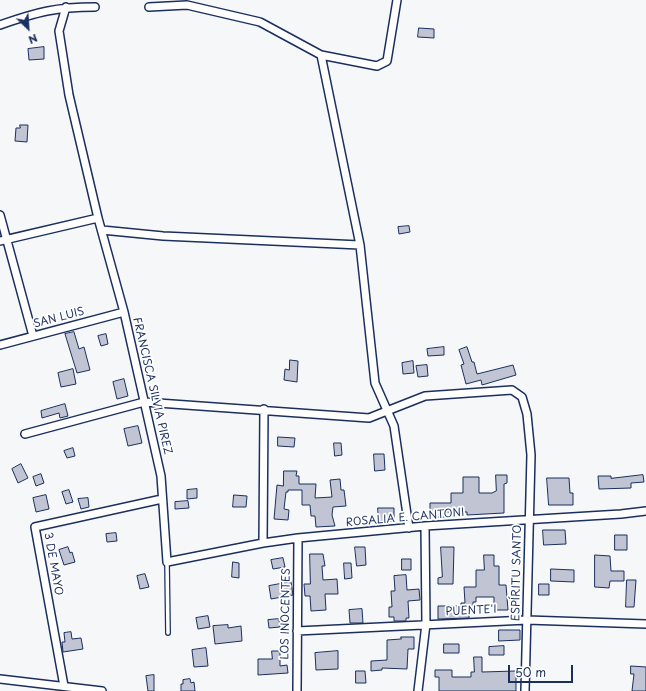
<!DOCTYPE html>
<html>
<head>
<meta charset="utf-8">
<style>
  body { margin:0 }
  #map { position:relative; width:646px; height:691px; overflow:hidden; background:#f6f7f9; font-family:"Playpen Sans",sans-serif }
  canvas { display:block }
  .north { position:absolute; left:8px; top:8px; width:40px; height:40px; -webkit-text-stroke:3px #fff; paint-order:stroke; rotate:155deg; font-size:11px; font-weight:700; line-height:16px; text-align:center; color:#1b2f5e }
  .north::after { content:''; display:block; margin:auto; width:14px; height:18px; background:#1b2f5e; clip-path:polygon(50% 0,100% 100%,50% 72%,0 100%) }
  .scale { position:absolute; left:508px; top:665px; width:65px; height:18px; box-sizing:border-box; border:2px solid #1b2f5e; border-top:0; padding-left:5px; font-size:12px; line-height:14px; white-space:nowrap; color:#1b2f5e; -webkit-text-stroke:3px #fff; paint-order:stroke }
</style>
</head>
<body>
<div id="map">
<canvas width="646" height="691"></canvas>
<div class="north">N</div>
<div class="scale">50 m</div>
</div>
<script>
const g = document.querySelector('canvas').getContext('2d');
g.lineJoin = 'round';
function fillPath(path, color) {
  g.fillStyle = color;
  g.fill(path, 'evenodd');
}
function stroke(path, color, width, dash) {
  g.strokeStyle = color;
  g.lineWidth = width;
  g.lineCap = dash ? 'butt' : 'round';
  g.setLineDash(dash || []);
  g.stroke(path);
}
function write(font, color, halo, rows, align = 'center') {
  g.font = font + ' "Playpen Sans",sans-serif';
  g.lineWidth = 3.5;
  g.setLineDash([]);
  g.textBaseline = 'middle';
  g.strokeStyle = halo;
  g.fillStyle = color;
  for (const [text, x, y, turn = 0] of rows) {
    g.save();
    g.translate(x, y);
    g.rotate((+turn || 0) * Math.PI / 180);
    g.textAlign = isNaN(turn) ? turn : align;
    if (halo) g.strokeText(text, 0, 0);
    g.fillText(text, 0, 0);
    g.restore();
  }
}
const building = new Path2D(`
  M419,28l15,1v9l-16,-1z
  M44,47v12l-15,1 -1,-11z
  M20,125h8l-1,17 -12,-1 1,-13h4z
  M409,226l1,6 -11,2 -1,-7z
  M74,332l5,17 5,-2 6,23 -13,3 -12,-39z
  M106,334l2,10 -7,2 -3,-10z
  M444,347v8l-16,1 -1,-7z
  M467,347l5,15h2l3,12 36,-9 3,10 -34,10 -1,-5 -15,4 -5,-19 3,-1 -5,-14z
  M290,360l8,1 -1,21 -13,-2 1,-11 4,1z
  M413,361l1,12 -11,1 -1,-11z
  M427,365l1,11 -10,1 -2,-11z
  M73,369l3,15 -15,3 -3,-14z
  M124,379l4,17 -11,3 -4,-17z
  M65,404l3,12 -8,2 -1,-5 -17,5 -1,-7z
  M138,426l4,17 -14,3 -4,-17z
  M278,437l17,1 -1,9 -16,-1z
  M334,443h7l1,12 -7,1z
  M73,448l2,8 -8,2 -3,-7z
  M374,454h10l1,16 -10,1z
  M21,464l7,14 -10,5 -6,-14z
  M284,471h13l-1,5h3v8h17l-1,14 17,-1 -2,-17 10,-1 1,11h3l2,16 -13,1 -1,8 3,11 -19,1 -1,-11h-4l-1,-11h-8v-15h-14v2h-2l-2,17 5,1 -1,10 -14,-1 3,-34 6,1z
  M41,474l3,9 -8,3 -3,-9z
  M496,475h11v8l-3,1v29l-37,2v-3h-22v5h-15v-14h21v-10h12v-16h16v16h13l4,-2z
  M643,475l1,7 -13,1v5l-32,1 -1,-13h13v2z
  M547,478h22l1,15h3v12h-24z
  M197,489v9l-10,1v-9z
  M69,490l4,12 -7,2 -4,-12z
  M46,495l3,14 -13,3 -3,-14z
  M234,495l13,1 -1,11h-13z
  M88,498l1,9 -8,2 -3,-10z
  M188,501l1,7 -14,1v-7z
  M378,508h16v13h-15z
  M543,530h22l1,14 -22,1z
  M116,533l1,8 -10,1 -1,-8z
  M615,535h12v15h-12z
  M68,547l2,6 2,-1 3,10 -11,3 -5,-15z
  M355,547h10l1,18 -9,1z
  M441,547h13l-1,37h-15v-6l4,-1z
  M310,554h13l2,12h-3l1,14 14,-1 1,15h-13l1,16 -15,1 -1,-15h-5l-1,-12h6z
  M484,555h10v11h5v19h7l2,25h-14v-13h-18v5h-3v6h-4v10l-31,1v-13h23v-3h4l-1,-16h12v-17h8z
  M595,555l15,1 1,15h13v10h-14l-1,7 -14,-1z
  M283,558l2,9 -12,2 -2,-9z
  M402,559h9v11h-9z
  M233,562l6,1v15l-7,-1z
  M344,563h7l1,15 -7,1z
  M551,569l23,1v12l-23,-1z
  M145,574l4,13 -9,2 -3,-13z
  M406,575l1,15 12,-1 1,11 -12,1 1,17h-3v3h-12v-4h-5v-10h3l-1,-16h4l-1,-15z
  M627,580h9l-2,27h-8z
  M291,582l2,13 -22,4 -2,-13z
  M539,584h10v11h-10z
  M362,609l1,14h-13l-1,-13z
  M208,616l2,11 -12,2 -2,-11z
  M279,619l1,8 -11,1 -1,-8z
  M228,625v3l13,-2 1,15 -27,3 -2,-18z
  M499,630h21v10l-21,1z
  M71,632l1,7 9,-1 2,11 -20,3 -1,-10h3l-1,-9z
  M401,637h13v12h-6l-1,20 -25,-1v2l-11,1v-10l16,-1v-20l14,-1z
  M444,644h15v9h-15z
  M504,646v9h-15v-8z
  M206,648l2,18 -14,1 -2,-17z
  M272,651h8v15l7,-1 1,8 -30,2v-16h14z
  M338,651v18l-22,1 -1,-17z
  M474,657h8v15l34,-1v20h-77v-14h-4v-7h17v7h19v-5h3z
  M631,666l15,1v24h-14l2,-17h-3z
  M356,671h9l1,12h-10z
  M154,675v16h-6l-2,-15z
  M190,679l1,4 3,-1 1,9h-14v-7h2v-4z`);
const lane = new Path2D(`
  M167,562l1,71`);
const street = new Path2D(`
  M397,0l-10,61 -10,5 -56,-11 39,190 15,138 19,43 15,102
  M66,7l-7,24 10,64 29,123 26,94 37,164 6,86 96,-19 35,-5 127,-12 196,-12 25,-3
  M149,7l38,-2 73,17 61,33
  M0,25c37,-13 56,-18 95,-18
  M0,215l33,121
  M102,230l61,6 197,9
  M0,241l98,-23
  M0,345l124,-33
  M25,434l119,-32 225,16 56,-22 87,-6 10,7 5,17 4,41 -6,236
  M263,543l1,-134
  M297,631l230,-11 119,4
  M0,679l102,12
  M64,686l-29,-159 127,-28
  M297,691l1,-153
  M418,691l8,-67 -1,-98`);
const streetNames = [
  ["SAN LUIS",59,318,-15],
  ["FRANCISCA SILVIA PIREZ",152,386,77],
  ["ROSALIA E. CANTONI",405,518,-5],
  ["3 DE MAYO",53,564,80],
  ["ESPÍRITU SANTO",517,573,-89],
  ["PUENTE'I",471,611,-3],
  ["LOS INOCENTES",286,614,-89]
];
fillPath(building, '#c0c4d3');
stroke(building, '#1b2f5e', 1);
stroke(lane, '#1b2f5e', 6);
stroke(street, '#1b2f5e', 10);
stroke(lane, '#fff', 3.5);
stroke(street, '#fff', 7);
write('11px', '#1b2f5e', '#fff', streetNames);
</script>
</body>
</html>
